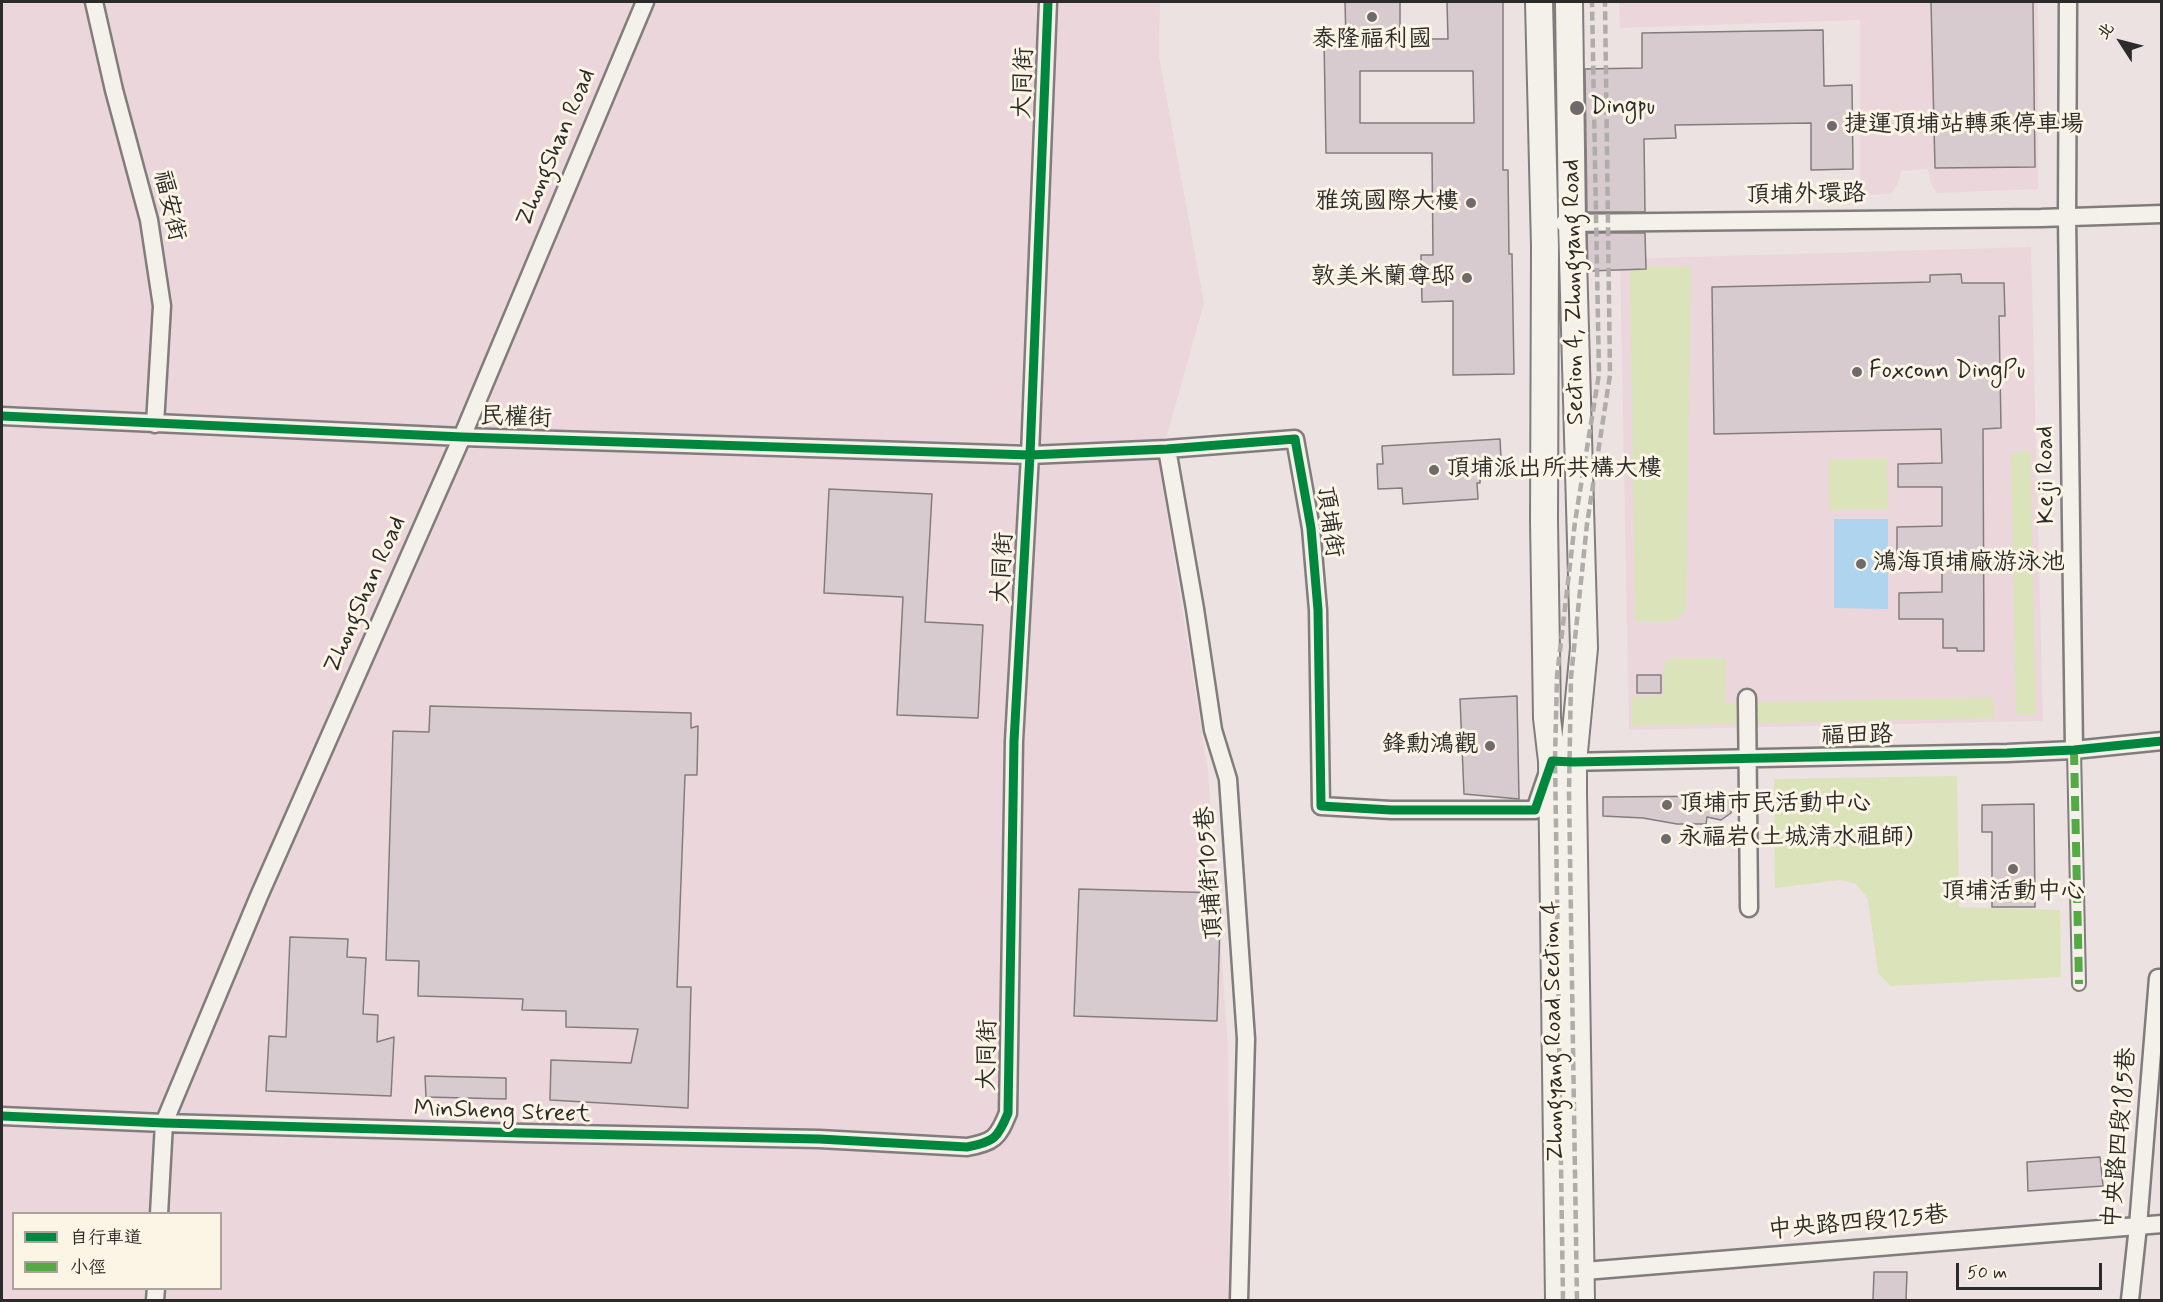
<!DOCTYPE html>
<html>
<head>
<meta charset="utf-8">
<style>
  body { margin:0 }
  #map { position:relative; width:2163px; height:1302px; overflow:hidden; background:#ece2e1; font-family:Mynerve,"LXGW WenKai TC",sans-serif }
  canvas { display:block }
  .frame { position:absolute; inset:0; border:3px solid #2b2b2b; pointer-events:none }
  .legend { position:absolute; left:12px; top:1212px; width:210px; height:78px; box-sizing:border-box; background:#fcf5e5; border:2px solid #a8a49b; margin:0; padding:8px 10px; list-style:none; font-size:18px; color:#2b2b2b }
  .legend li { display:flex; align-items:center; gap:12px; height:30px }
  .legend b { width:30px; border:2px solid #a8a49b }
  .north { position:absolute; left:2091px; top:12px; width:60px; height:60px; -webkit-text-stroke:4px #fcf5e5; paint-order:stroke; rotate:306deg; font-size:16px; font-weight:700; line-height:24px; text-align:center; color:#2b2b2b }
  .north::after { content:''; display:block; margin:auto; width:21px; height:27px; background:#2b2b2b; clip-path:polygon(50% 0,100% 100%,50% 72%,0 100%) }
  .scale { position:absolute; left:1956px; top:1263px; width:146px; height:27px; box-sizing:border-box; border:3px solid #2b2b2b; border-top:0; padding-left:8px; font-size:18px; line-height:21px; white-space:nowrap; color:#2b2b2b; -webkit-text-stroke:4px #fcf5e5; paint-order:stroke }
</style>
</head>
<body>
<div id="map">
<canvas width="2163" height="1302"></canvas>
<div class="frame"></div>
<ul class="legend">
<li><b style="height:8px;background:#00873e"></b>自行車道</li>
<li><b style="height:8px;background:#54ab44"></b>小徑</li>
</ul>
<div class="north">北</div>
<div class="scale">50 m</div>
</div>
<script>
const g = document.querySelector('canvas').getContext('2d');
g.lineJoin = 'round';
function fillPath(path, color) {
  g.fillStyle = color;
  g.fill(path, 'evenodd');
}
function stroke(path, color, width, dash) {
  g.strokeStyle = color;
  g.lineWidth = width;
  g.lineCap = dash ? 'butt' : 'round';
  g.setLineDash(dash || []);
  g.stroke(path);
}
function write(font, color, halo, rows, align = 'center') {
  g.font = font + ' Mynerve,"LXGW WenKai TC",sans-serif';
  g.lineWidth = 6;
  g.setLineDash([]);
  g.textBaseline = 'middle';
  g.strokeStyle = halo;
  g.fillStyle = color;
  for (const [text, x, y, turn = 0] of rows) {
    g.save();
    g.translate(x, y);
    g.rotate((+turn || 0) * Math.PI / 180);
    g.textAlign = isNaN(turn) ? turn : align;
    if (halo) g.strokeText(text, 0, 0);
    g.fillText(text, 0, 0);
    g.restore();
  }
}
const built = new Path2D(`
  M2,2h1158l-1,54 45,247 -45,161 49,307 20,274 2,255h-1228zM14,1214h206v74h-206z
  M1619,2h419v187l-101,4 -6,-10 -3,-14 -27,2 -3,12 -7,11 -31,1v-175l-240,8z
  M2031,247l12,474 -414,9 -9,-471z`);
const green = new Path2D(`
  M1691,266l-5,342c-11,20 -30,13 -51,13l-5,-354z
  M2030,451l6,264h-20l-5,-262z
  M1887,458l1,51 -59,1v-51z
  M1672,658h54l-1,45 268,-6 1,21 -362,8v-29l31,-1 1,-33z
  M1957,776l2,131 101,3 1,67 -170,9 -13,-13 -10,-74 -12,-15 -15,-4 -66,8 -1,-109z`);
const water = new Path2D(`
  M1834,519h54v90l-54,-1z`);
const building = new Path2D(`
  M1345,2h55v37h48l-1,-37h56v168h5l1,84h3l2,120 -61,1v-74l-31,1 -1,-47h12l-1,-102h-106l-2,-114h22zM1360,71h113l1,52h-114z
  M1931,2h102l2,165 -100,1z
  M1823,30l1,56 28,-1 1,84 -42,1v-47l-136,2 1,13 -32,1 1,73h-58l-2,-143 57,-1v-35z
  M1587,233h58l1,36 -58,2z
  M1961,274l1,9h42l1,33h-6l2,112 -18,1 1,222h-27v-3h-14v-29h-44v-26l43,-1v-38l-45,1v-28l45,-1v-39h-44v-23l44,-1 -1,-34 -227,5 -2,-147 218,-5v-7z
  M1500,439l1,20 -10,1 1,16 -12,1v6h-3l1,16 -75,5 -1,-16 -24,1 -1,-25h6l-1,-18z
  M829,489l103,5 -7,128 58,3 -5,93 -81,-3 6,-118 -79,-4z
  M1637,675h24v18h-24z
  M1517,696l2,103 -55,-5 -4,-95z
  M430,706l261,7v15l7,-2 -1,49h-12l-8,212h14l-3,121 -138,-8 1,-40 80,3 7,-34 -72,-2v-16l-44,-1 1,-11 -105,-3 1,-35 -33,-1 7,-229 36,1z
  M1732,796l-1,17 -10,7 -14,-3 -1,7h-29l-34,-6 -40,-2v-19z
  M2034,804l1,103h-43v-75h-10v-27z
  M1079,889l142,4 -4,128 -143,-5z
  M290,937l58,2 -1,18 19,1 -3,56 15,1 -1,27 17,-5 -3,59 -125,-5 3,-55 17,1z
  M425,1076l81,2v21l-80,-2z
  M2100,1157l3,29 -75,5 -1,-29z
  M1874,1272h33l-1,28h-33z`);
const pedestrian = new Path2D(`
  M2074,750l5,234`);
const minor = new Path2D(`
  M94,2l20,88 35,130 13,86 -7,118
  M2068,2l-1,215 7,533
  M1564,223l477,-5 121,-4
  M2,416l460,21 568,18 137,-6 128,-10 16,89 7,82 3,196 70,4h144l12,-35
  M1167,449l28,160 18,121 15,49 18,260 -7,261
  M1747,698l2,210
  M1565,762l442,-9 67,-3 88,-9
  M2,1116l162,7 359,10 296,6 148,8c27,-5 31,-9 41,-34l6,-372 16,-286 18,-453
  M159,1214l5,-91 95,-227 203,-459 183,-435
  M1572,1272l590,-48
  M155,1300l1,-12
  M2130,1300l8,-74 20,-248h4`);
const primary = new Path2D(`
  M1539,2l6,245 -1,273 3,198 5,43 7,539
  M1569,2l3,221 12,425 -11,114v31l8,507`);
const rail = new Path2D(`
  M1563,1300l-8,-541 2,-83 18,-154 24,-148 -7,-372
  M1577,1300l-8,-508 2,-115 16,-153 23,-149 -5,-373`);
const quiet = new Path2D(`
  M2074,750l5,234`);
const cycleway = new Path2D(`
  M2,416l460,21 568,18 137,-6 128,-10 16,89 7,82 3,196 70,4h144l17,-49 21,1 434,-9 67,-3 88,-9
  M2,1116l162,7 359,10 296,6 148,8c27,-5 31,-9 41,-34l6,-372 16,-286 18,-453`);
const markers = [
  [1372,17,6,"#6f6b6b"],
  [1577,108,8,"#6f6b6b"],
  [1832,126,6,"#6f6b6b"],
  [1471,203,6,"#6f6b6b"],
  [1467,278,6,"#6f6b6b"],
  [1857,372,6,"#6f6b6b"],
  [1434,470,6,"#6f6b6b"],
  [1861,564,6,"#6f6b6b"],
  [1490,746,6,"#6f6b6b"],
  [1667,805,6,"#6f6b6b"],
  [1666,839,6,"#6f6b6b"],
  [2013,869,6,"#6f6b6b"]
];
const poiNames = [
  ["泰隆福利國",1372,41,"center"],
  ["Dingpu",1590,108],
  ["捷運頂埔站轉乘停車場",1844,126],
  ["雅筑國際大樓",1459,203,"right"],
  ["敦美米蘭尊邸",1455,278,"right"],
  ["Foxconn DingPu",1869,372],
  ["頂埔派出所共構大樓",1446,470],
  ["鴻海頂埔廠游泳池",1873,564],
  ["鋒勳鴻觀",1478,746,"right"],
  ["頂埔市民活動中心",1679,805],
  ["永福岩(土城清水祖師)",1678,839],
  ["頂埔活動中心",2013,893,"center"]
];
const streetNames = [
  ["大同街",1025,83,-88],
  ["ZhongShan Road",557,148,-67],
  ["頂埔外環路",1806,196,-1],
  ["福安街",168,206,77],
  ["Section 4, Zhongyang Road",1575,292,-91],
  ["民權街",516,419,2],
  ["Keji Road",2047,475,-91],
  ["頂埔街",1328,522,82],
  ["大同街",1004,568,-87],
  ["ZhongShan Road",366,595,-66],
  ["福田路",1857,737,-1],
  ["頂埔街105巷",1211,873,-94],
  ["Zhongyang Road Section 4",1555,1031,-91],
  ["大同街",989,1055,-89],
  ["MinSheng Street",502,1113,2],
  ["中央路四段185巷",2121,1138,-85],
  ["中央路四段125巷",1858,1224,-5]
];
fillPath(built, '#ebd7db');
fillPath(green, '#dae3b9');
fillPath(water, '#aed4ee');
fillPath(building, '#d8cbd0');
stroke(building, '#827d7d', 1.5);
stroke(pedestrian, '#827d7d', 16);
stroke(minor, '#827d7d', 21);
stroke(primary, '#827d7d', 30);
stroke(pedestrian, '#f4f0ea', 12);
stroke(minor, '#f4f0ea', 16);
stroke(primary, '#f4f0ea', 26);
stroke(rail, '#afaca9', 4.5, [9, 4.5]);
stroke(quiet, '#54ab44', 8, [15, 8]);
stroke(cycleway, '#00873e', 9);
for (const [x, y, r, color] of markers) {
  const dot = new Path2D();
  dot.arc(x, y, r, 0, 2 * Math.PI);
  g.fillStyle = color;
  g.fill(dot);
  stroke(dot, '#fcf5e5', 2);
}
write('24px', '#2b2b2b', '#fcf5e5', poiNames, 'left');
write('24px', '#2b2b2b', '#fcf5e5', streetNames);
</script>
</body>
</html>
